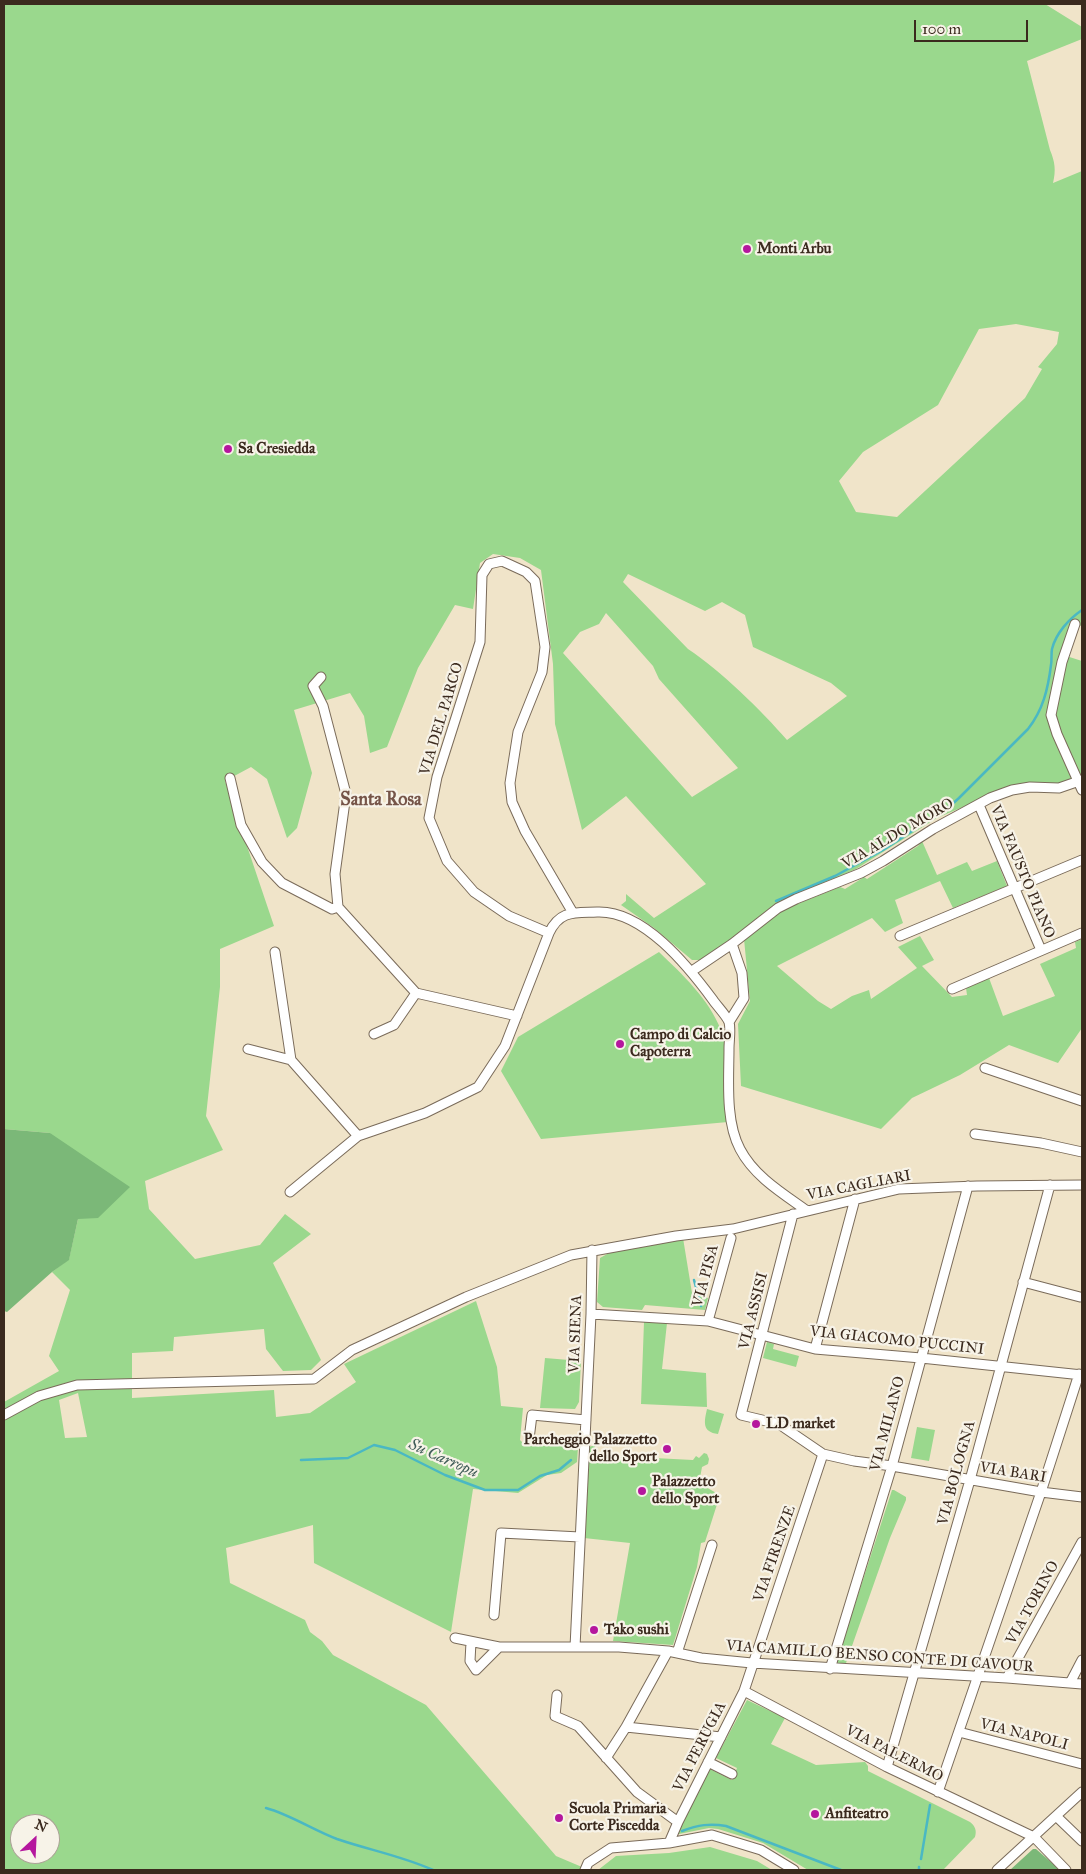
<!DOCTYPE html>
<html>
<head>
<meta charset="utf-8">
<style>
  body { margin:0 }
  #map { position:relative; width:1086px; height:1874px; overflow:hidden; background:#f0e4c9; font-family:"IM FELL Great Primer",serif }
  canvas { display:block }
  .frame { position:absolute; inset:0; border:5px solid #3b2a1e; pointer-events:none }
  .north { position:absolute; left:10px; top:1814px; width:50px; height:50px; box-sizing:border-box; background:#f7f3e8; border:1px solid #aca397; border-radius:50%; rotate:25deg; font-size:14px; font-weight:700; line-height:20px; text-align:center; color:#3b2a1e }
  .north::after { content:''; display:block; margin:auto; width:18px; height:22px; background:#b5179e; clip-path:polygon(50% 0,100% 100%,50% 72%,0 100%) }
  .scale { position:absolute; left:914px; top:20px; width:114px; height:22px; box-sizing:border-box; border:2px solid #3b2a1e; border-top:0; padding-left:6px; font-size:15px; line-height:18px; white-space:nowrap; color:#3b2a1e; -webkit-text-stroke:4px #f7f3e8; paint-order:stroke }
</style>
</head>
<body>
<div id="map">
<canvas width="1086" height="1874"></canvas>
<div class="frame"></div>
<div class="north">N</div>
<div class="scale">100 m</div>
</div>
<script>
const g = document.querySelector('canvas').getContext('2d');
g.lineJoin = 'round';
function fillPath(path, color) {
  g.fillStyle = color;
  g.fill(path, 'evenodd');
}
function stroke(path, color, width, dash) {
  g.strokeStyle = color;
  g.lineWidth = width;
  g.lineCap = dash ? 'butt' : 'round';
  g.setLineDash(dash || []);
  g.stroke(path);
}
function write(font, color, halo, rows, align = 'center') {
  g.font = font + ' "IM FELL Great Primer",serif';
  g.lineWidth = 4.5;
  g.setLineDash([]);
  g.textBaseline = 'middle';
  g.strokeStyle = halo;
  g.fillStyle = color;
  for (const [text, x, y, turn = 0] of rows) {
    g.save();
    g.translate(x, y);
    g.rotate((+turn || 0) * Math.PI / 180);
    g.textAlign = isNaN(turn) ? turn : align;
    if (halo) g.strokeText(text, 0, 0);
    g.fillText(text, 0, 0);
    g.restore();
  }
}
const green = new Path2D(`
  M4,4h1041l37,23v12l-55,22 23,89c5,12 6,20 3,33l29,-12v454l-6,3 -4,-3 -3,3 -9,26 22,7v114l-19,9h-46l-80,34 -81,51 -81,36 -66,51 -7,4h-10l-38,-32 -33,-23 5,-4v-7l28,24 52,-34 -80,-88 -44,34 -27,-106 -2,-60 -12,-94 -21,-12 -27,-4 -13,9 -7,46 -18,-4 -37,63 -31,79 -17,6 -6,-37 -14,-23 -56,17 18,63 -15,55 -10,10 -20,-59 -16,-12 -26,14 49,145 -54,23v38l-14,129 17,34 -78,31 4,28 46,50 65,-14 25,-31 26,20 -38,29 48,97 -10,10 -28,1 -17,-22 -2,-20 -90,8 -1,14 -41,2v45l142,-8 2,27 34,-4 46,-31 -12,-18 132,-63 21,66 4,39 22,2 -3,32 4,4 54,3 -1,15 -16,11 -14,2 -29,18 -45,-4 -22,143 -137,-69 -1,-38 -87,23 4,35 75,37 5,12 12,9 11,14 93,50 130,151 33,14h-585v-468l55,-31 -10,-15 21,-66 -18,-18 17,-13 9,-40 -28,-86 -46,-4zM1016,324l43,8 -2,12 -19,23 4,2 -17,29 -128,119 -41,-5 -17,-31 24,-29 75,-47 41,-76zM628,574l77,37 17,-9 23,13 8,32 78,36 16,13 -60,44c-26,-30 -66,-69 -99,-91l-65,-67zM606,613l47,53 6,13 79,89 -46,29 -129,-144 17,-21 19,-8zM78,1393l9,44 -22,1 -6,-38zM20,1824h30v30h-30z
  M922,841l15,34 30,-13 5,9 25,-10 10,25 -54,22 -13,-27 -45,19 8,23 -18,9 -13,-14 -95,48 41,35 13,8 21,-13 17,-6 2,9 46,-31 -19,-21 22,-11 14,24 -12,6 30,31 15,-2 -1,-7 23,-10 14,38 52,-20 -15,-32 36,-16 -1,-6 7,-3v89l-24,35 -49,-18 -49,30 -48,23 -31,31 -140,-43 -3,-62 12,-23 -6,-62 38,-29 58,-23 5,2 19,-12 3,2 51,-33z
  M659,952c23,22 50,47 62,78 8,21 6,68 7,92l-187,17 -40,-68 17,-34z
  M683,1238l9,55 16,5 -3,12 -60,-5 -3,5 -39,-3 -6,-5 3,-44 9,-5 1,-2z
  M644,1322l23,1 -5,46 44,4 1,34 -66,-3z
  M767,1342l7,2 -1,5 26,7 -3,11 -33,-9z
  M545,1358l36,3 -2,41 -4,7 -35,-1z
  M707,1409l17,5 -6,20c-16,-2 -14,-12 -11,-25z
  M917,1427l18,3 -6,31 -18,-3z
  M595,1445l1,10 97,5 3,-4 3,2 5,-5 3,1 2,5 -1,5 -6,3 -2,11 2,7 18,10 -15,47 -4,1 -4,24 -24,78 -60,-4 17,-98 -46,-5 5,-91z
  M892,1490h2l12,7v3l-16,38 -44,125h-10z
  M747,1700l38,18 -14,26 45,21 49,-3 3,4v5l102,51c5,4 7,8 5,15l-32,33h-135l-45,-27 -45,-14 -9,-1 -30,6v-5l31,-60 22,11 5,-12 -21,-10z
  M710,1847l47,14 15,9h-174l18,-14 53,-3z`);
const forest = new Path2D(`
  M4,1129l46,4 80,54 -32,31 -20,1 -9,41 -17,12 -45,40 -3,-1z
  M1033,1849h3l24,21h-50z`);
const stream = new Path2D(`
  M776,901l59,-25 48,-26 66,-43 10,-9 69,-69c15,-19 20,-40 23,-64 1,-5 0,-11 1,-16 4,-16 17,-30 30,-39
  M694,1280l7,26
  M301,1460l47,-2 26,-13 21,5 50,25 40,15h33l22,-14 19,-6 12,-10
  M266,1808c25,7 47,22 71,31 32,11 65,17 96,31
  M682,1831c16,-6 28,-8 44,-5l115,44
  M921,1859l9,-54
  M919,1870v-3`);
const minor = new Path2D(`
  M1075,624l-13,38 -11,53 6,19 25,56
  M321,677l-8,9 10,20 23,88 -11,80 3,33 78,86 101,23
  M230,778l11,47 21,37 20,21 50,26 6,-2
  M979,805l62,145
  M549,933l-40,-17 -35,-24 -27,-31 -18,-43 8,-41 43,-135 2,-67 7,-11 13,-3 24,11 9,9 10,66 -3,25 -24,60 -8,51 2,19 13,29 48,82
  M900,936l182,-76
  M275,952l16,108 67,76
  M692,971l40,-27 46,-36 18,-9 65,-26 22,-12 50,-32 57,-31 22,-8 18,-3 29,1 23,-8
  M952,989l130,-56
  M729,1022l15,-24 -2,-25 -10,-29
  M374,1034l20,-9 22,-32
  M248,1049l43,11
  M985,1068l97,33
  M975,1134l66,9 41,9
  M290,1192l68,-56 67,-23 53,-26 27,-41 44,-113c11,-23 25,-20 48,-21 46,-2 91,54 116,88 4,6 13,15 16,22 2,7 0,19 0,26 0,31 -4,73 11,101 14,27 42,44 66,61
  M793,1214l-52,201 38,9 44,30 31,7 38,5 149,26 41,5
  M1023,1282l57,15
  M591,1314l117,7 107,28 106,9 161,17
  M708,1321l23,-83
  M815,1349l40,-150
  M4,1415l35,-19 38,-11 237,-6 38,-29 114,-53 105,-42 105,-19 57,-7 166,-40 78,-3 105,-1
  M529,1439l3,-24 54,5
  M494,1615l7,-82 79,4
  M455,1638l44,9 -23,23 -6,-9 1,-19
  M499,1647h120l49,4 33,7 51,5 255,15 75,6
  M575,1647l16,-333 1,-64
  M677,1653l35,-108
  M830,1669l62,-203 76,-280
  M1007,1678l75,-136
  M1070,1683l12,-23
  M744,1691l143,76 147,70 32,33
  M557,1695l-2,21 23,10 59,66 41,30
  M626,1727l95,10
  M959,1732l123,32
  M606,1758l20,-31 42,-76
  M708,1762l24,12
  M887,1767l83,-287 80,-295
  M938,1792l103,-300 38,-118
  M1056,1816l26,25
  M669,1843l9,-21 66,-131 79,-237
  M585,1870l3,-7 23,-15 58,-5 43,-8 49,15 33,20
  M997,1870l85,-78`);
const markers = [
  [747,249,5,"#b5179e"],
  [228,449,5,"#b5179e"],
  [620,1044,5,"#b5179e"],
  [756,1424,5,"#b5179e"],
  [667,1449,5,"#b5179e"],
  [642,1491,5,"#b5179e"],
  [594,1630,5,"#b5179e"],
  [815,1814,5,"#b5179e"],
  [559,1818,5,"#b5179e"]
];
const poiNames = [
  ["Monti Arbu",757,249],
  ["Sa Cresiedda",238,449],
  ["Campo di Calcio",630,1035],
  ["Capoterra",630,1052],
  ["LD market",766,1424],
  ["Parcheggio Palazzetto",657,1440,"right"],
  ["dello Sport",657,1457,"right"],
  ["Palazzetto",652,1482],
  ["dello Sport",652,1499],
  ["Tako sushi",604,1630],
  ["Scuola Primaria",569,1809],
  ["Corte Piscedda",569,1826],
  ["Anfiteatro",825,1814]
];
const streetNames = [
  ["VIA DEL PARCO",442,719,-73],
  ["VIA ALDO MORO",898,834,-30],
  ["VIA FAUSTO PIANO",1022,872,67],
  ["VIA CAGLIARI",859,1186,-11],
  ["VIA PISA",706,1276,-75],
  ["VIA ASSISI",754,1311,-76],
  ["VIA SIENA",576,1334,-88],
  ["VIA GIACOMO PUCCINI",897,1341,6],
  ["VIA MILANO",888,1424,-75],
  ["VIA BOLOGNA",957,1473,-75],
  ["VIA BARI",1013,1473,9],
  ["VIA FIRENZE",775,1554,-71],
  ["VIA TORINO",1033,1603,-61],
  ["VIA CAMILLO BENSO CONTE DI CAVOUR",880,1657,4],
  ["VIA NAPOLI",1024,1735,14],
  ["VIA PERUGIA",700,1747,-63],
  ["VIA PALERMO",894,1754,27]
];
const waterNames = [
  ["Su Carropu",443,1459,24]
];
const quarterNames = [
  ["Santa Rosa",381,801]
];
fillPath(green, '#9ad88d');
fillPath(forest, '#7bb878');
stroke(stream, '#4ab8c3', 2.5);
stroke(minor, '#7a6b5a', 11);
stroke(minor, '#fff', 9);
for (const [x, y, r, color] of markers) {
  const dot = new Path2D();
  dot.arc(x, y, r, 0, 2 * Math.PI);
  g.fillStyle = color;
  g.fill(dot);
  stroke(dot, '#f7f3e8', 2);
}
write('bold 15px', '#3b2a1e', '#f7f3e8', poiNames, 'left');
write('15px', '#3b2a1e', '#f7f3e8', streetNames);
write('italic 16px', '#405c58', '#f7f3e8', waterNames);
write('bold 18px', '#765549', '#f7f3e8', quarterNames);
</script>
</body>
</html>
